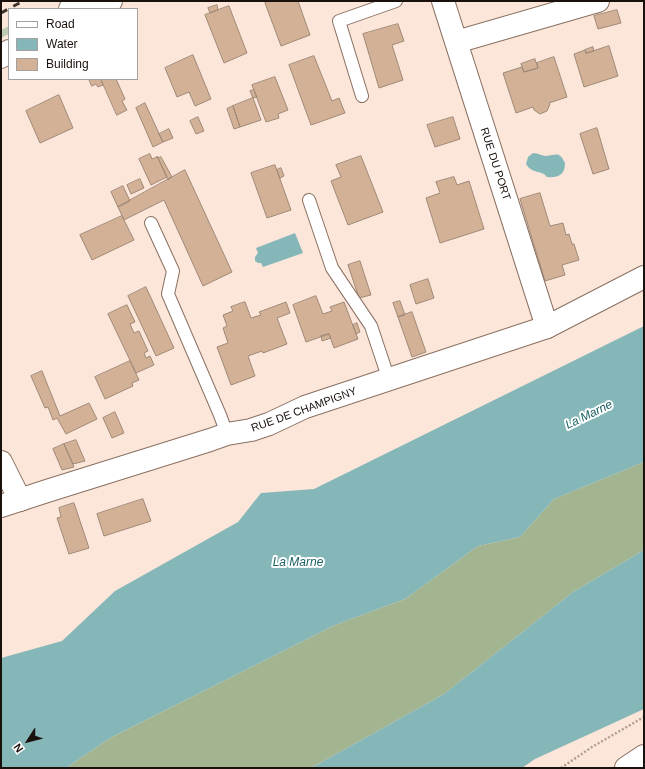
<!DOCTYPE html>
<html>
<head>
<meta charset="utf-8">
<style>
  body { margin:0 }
  #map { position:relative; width:645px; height:769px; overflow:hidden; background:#fce6d9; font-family:Helvetica,sans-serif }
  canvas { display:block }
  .frame { position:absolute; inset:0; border:2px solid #1b110c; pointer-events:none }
  .legend { position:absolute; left:8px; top:8px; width:130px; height:72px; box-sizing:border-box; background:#fff; border:1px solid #a4a09e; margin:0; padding:5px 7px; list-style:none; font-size:12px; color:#1b110c }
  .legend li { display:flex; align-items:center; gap:8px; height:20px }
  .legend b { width:20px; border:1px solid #a4a09e }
  .north { position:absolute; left:8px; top:721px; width:40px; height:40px; -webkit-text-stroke:3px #fff; paint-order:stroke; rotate:234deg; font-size:11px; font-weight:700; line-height:16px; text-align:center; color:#1b110c }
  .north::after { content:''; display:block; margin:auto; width:14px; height:18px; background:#1b110c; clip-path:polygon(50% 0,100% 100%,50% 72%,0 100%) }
</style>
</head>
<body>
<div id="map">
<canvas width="645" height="769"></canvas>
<div class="frame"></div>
<ul class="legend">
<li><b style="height:5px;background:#fff"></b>Road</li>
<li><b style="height:11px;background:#85b7b9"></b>Water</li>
<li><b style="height:11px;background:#d2b196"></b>Building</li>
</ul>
<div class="north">N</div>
</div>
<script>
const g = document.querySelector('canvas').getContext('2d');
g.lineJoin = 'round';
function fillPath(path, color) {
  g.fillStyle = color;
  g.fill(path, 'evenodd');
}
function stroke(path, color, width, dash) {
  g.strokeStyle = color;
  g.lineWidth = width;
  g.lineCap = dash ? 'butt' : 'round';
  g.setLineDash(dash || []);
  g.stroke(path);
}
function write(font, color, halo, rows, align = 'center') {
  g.font = font + ' Helvetica,sans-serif';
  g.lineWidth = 4;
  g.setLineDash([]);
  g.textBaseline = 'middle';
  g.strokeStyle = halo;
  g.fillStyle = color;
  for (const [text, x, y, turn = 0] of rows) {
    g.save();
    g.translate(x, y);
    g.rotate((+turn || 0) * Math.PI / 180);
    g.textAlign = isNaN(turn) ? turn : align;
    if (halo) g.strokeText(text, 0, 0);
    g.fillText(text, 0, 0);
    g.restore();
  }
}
const green = new Path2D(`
  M9,26v8l-8,4v-8z`);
const forest = new Path2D(`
  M644,462v88l-71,42 -129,102 -133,74h-245l44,-30 225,-113 70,-26 73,-53 42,-9 34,-38z`);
const water = new Path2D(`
  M533,153c5,0 9,3 13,3 11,-1 13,-5 19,7 0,12 -7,15 -18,14 -6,-8 -14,-2 -21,-13l2,-7z
  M295,233l8,20 -40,14 -2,-4h-3l-3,-2v-4l3,-4 -2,-5z
  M644,326v136l-90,37 -34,38 -42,9 -73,53 -70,26 -225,113 -44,30h-65v-110l61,-17 53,-50 123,-69 23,-29 53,-4z
  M644,550v159l-109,50 -13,9h-211l133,-74 129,-102z`);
const building = new Path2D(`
  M269,1h29l12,34 -29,11 -16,-43z
  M217,5l1,5 -8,3 -2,-5z
  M229,6l18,47 -23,10 -19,-48z
  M617,10l4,13 -23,6 -4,-13z
  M398,24l6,17 -12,4 11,35 -24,8 -16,-54z
  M609,46l9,30 -34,11 -10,-33 11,-4 1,3z
  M593,47l1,4 -8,2 -1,-3z
  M193,55l18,44 -16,7 -6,-14 -12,5 -12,-29z
  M314,56l18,45 7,-3 6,15 -34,12 -22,-60z
  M554,57l13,40 -18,6 1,1 -3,7 -7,3 -6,-4 -1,-3 -17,6 -13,-40 19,-6 2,5 14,-4 -1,-5z
  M535,59l3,9 -14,4 -3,-8z
  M275,77l13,33 -10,4 1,4 -13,4 -14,-37z
  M89,79h12l2,6 -5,2 -2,-3 -4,2z
  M101,79h15l9,20 -3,2 5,9 -10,5z
  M254,90l3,7 -4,1 -3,-7z
  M59,95l14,33 -33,15 -14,-32z
  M253,98l8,22 -21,7 -7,-21z
  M145,103l18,39 -10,5 -17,-39z
  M233,106l7,21 -6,2 -7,-20z
  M198,117l6,14 -8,3 -6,-13z
  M453,117l7,22 -25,8 -8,-22z
  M597,128l12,41 -16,5 -13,-40z
  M169,129l4,9 -10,4 -4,-8z
  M150,154l2,5 5,-2v-1l10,21 -16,8 -12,-26z
  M361,156l22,56 -35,13 -17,-44 10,-4 -5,-12z
  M161,157l11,20 -4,3 -10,-22z
  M275,165l16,45 -24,8 -16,-45z
  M281,168l3,8 -4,2 -3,-8z
  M185,170l47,102 -29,14 -39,-86 -40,20 -6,-13z
  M454,177l3,8 12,-4 15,48 -44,14 -14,-45 14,-5 -4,-11z
  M140,179l4,9 -13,6 -4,-9z
  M123,186l7,15 -12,6 -7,-15z
  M540,193l10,33 13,-3 3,12 3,-1 3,10h2l5,16 -17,5 3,10 -20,6 -25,-82z
  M122,216l12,24 -42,20 -12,-25z
  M360,261l11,34 -12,3 -11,-33z
  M428,279l6,19 -18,6 -6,-19z
  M146,287l28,61 -18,8 -28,-60z
  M316,296l7,18 9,-3 -2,-4 14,-5 14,37 -24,9 -5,-14 -23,8 -13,-37z
  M400,301l5,14 -7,2 -5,-14z
  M245,302l6,16 10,-3 -2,-3 27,-10 4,11 -13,5 10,26 -24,9 -1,-2 -14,5 7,20 -24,9 -14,-38 11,-4 -5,-15 4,-2 -4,-11 10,-4 -2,-4z
  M127,305l8,17 -5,2 4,9 5,-2 9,20 -4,2 2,5 4,-2 4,9 -18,8 -28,-59z
  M412,312l14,40 -14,5 -14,-40z
  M357,323l3,9 -4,2 -3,-9z
  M329,334l2,4 -9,3 -1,-5z
  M130,361l9,19 -7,3 1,3 -28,13 -10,-22z
  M42,371l18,45 29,-13 8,16 -31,15 -9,-16 -4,2 -5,-13 -3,1 -14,-32z
  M115,412l9,21 -12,5 -9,-20z
  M76,440l9,21 -12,3 -9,-20z
  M64,444l10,23 -12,3 -9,-21z
  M143,499l8,22 -47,15 -7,-22z
  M74,503l15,45 -20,6 -12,-36 4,-1 -2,-9z`);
const path = new Path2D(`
  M561,768l31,-21 52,-30`);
const service = new Path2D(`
  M362,96l-23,-75 57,-20
  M309,200l23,68 39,58 18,54
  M151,223l22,48 -5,23 52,121 7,19`);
const minor = new Path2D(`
  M443,1l104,326
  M70,9l41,-8
  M456,42l142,-41
  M1,57l8,-6
  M1,462l19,38
  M626,768l18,-12`);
const tertiary = new Path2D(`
  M1,506l46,-15 163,-51 17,-6 24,-4 18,-6 36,-17 242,-80 97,-50`);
const rail = new Path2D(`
  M1,13l22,-12`);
const streetNames = [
  ["RUE DU PORT",495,164,72],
  ["RUE DE CHAMPIGNY",304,410,-20]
];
const waterNames = [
  ["La Marne",589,415,-26],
  ["La Marne",298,563]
];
fillPath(green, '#bfcbb3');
fillPath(forest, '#a3b490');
fillPath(water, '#85b7b9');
fillPath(building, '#d2b196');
stroke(building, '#a08977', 1);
stroke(service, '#897062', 14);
stroke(minor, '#897062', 24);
stroke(tertiary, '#897062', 24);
stroke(path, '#af9d92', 2.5, [2, 2]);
stroke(service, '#fff', 12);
stroke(minor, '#fff', 22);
stroke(tertiary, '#fff', 22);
stroke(rail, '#3f332d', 3, [7, 7]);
write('11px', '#1b110c', '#fff', streetNames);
write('italic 12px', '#1a6062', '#fff', waterNames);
</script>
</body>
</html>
